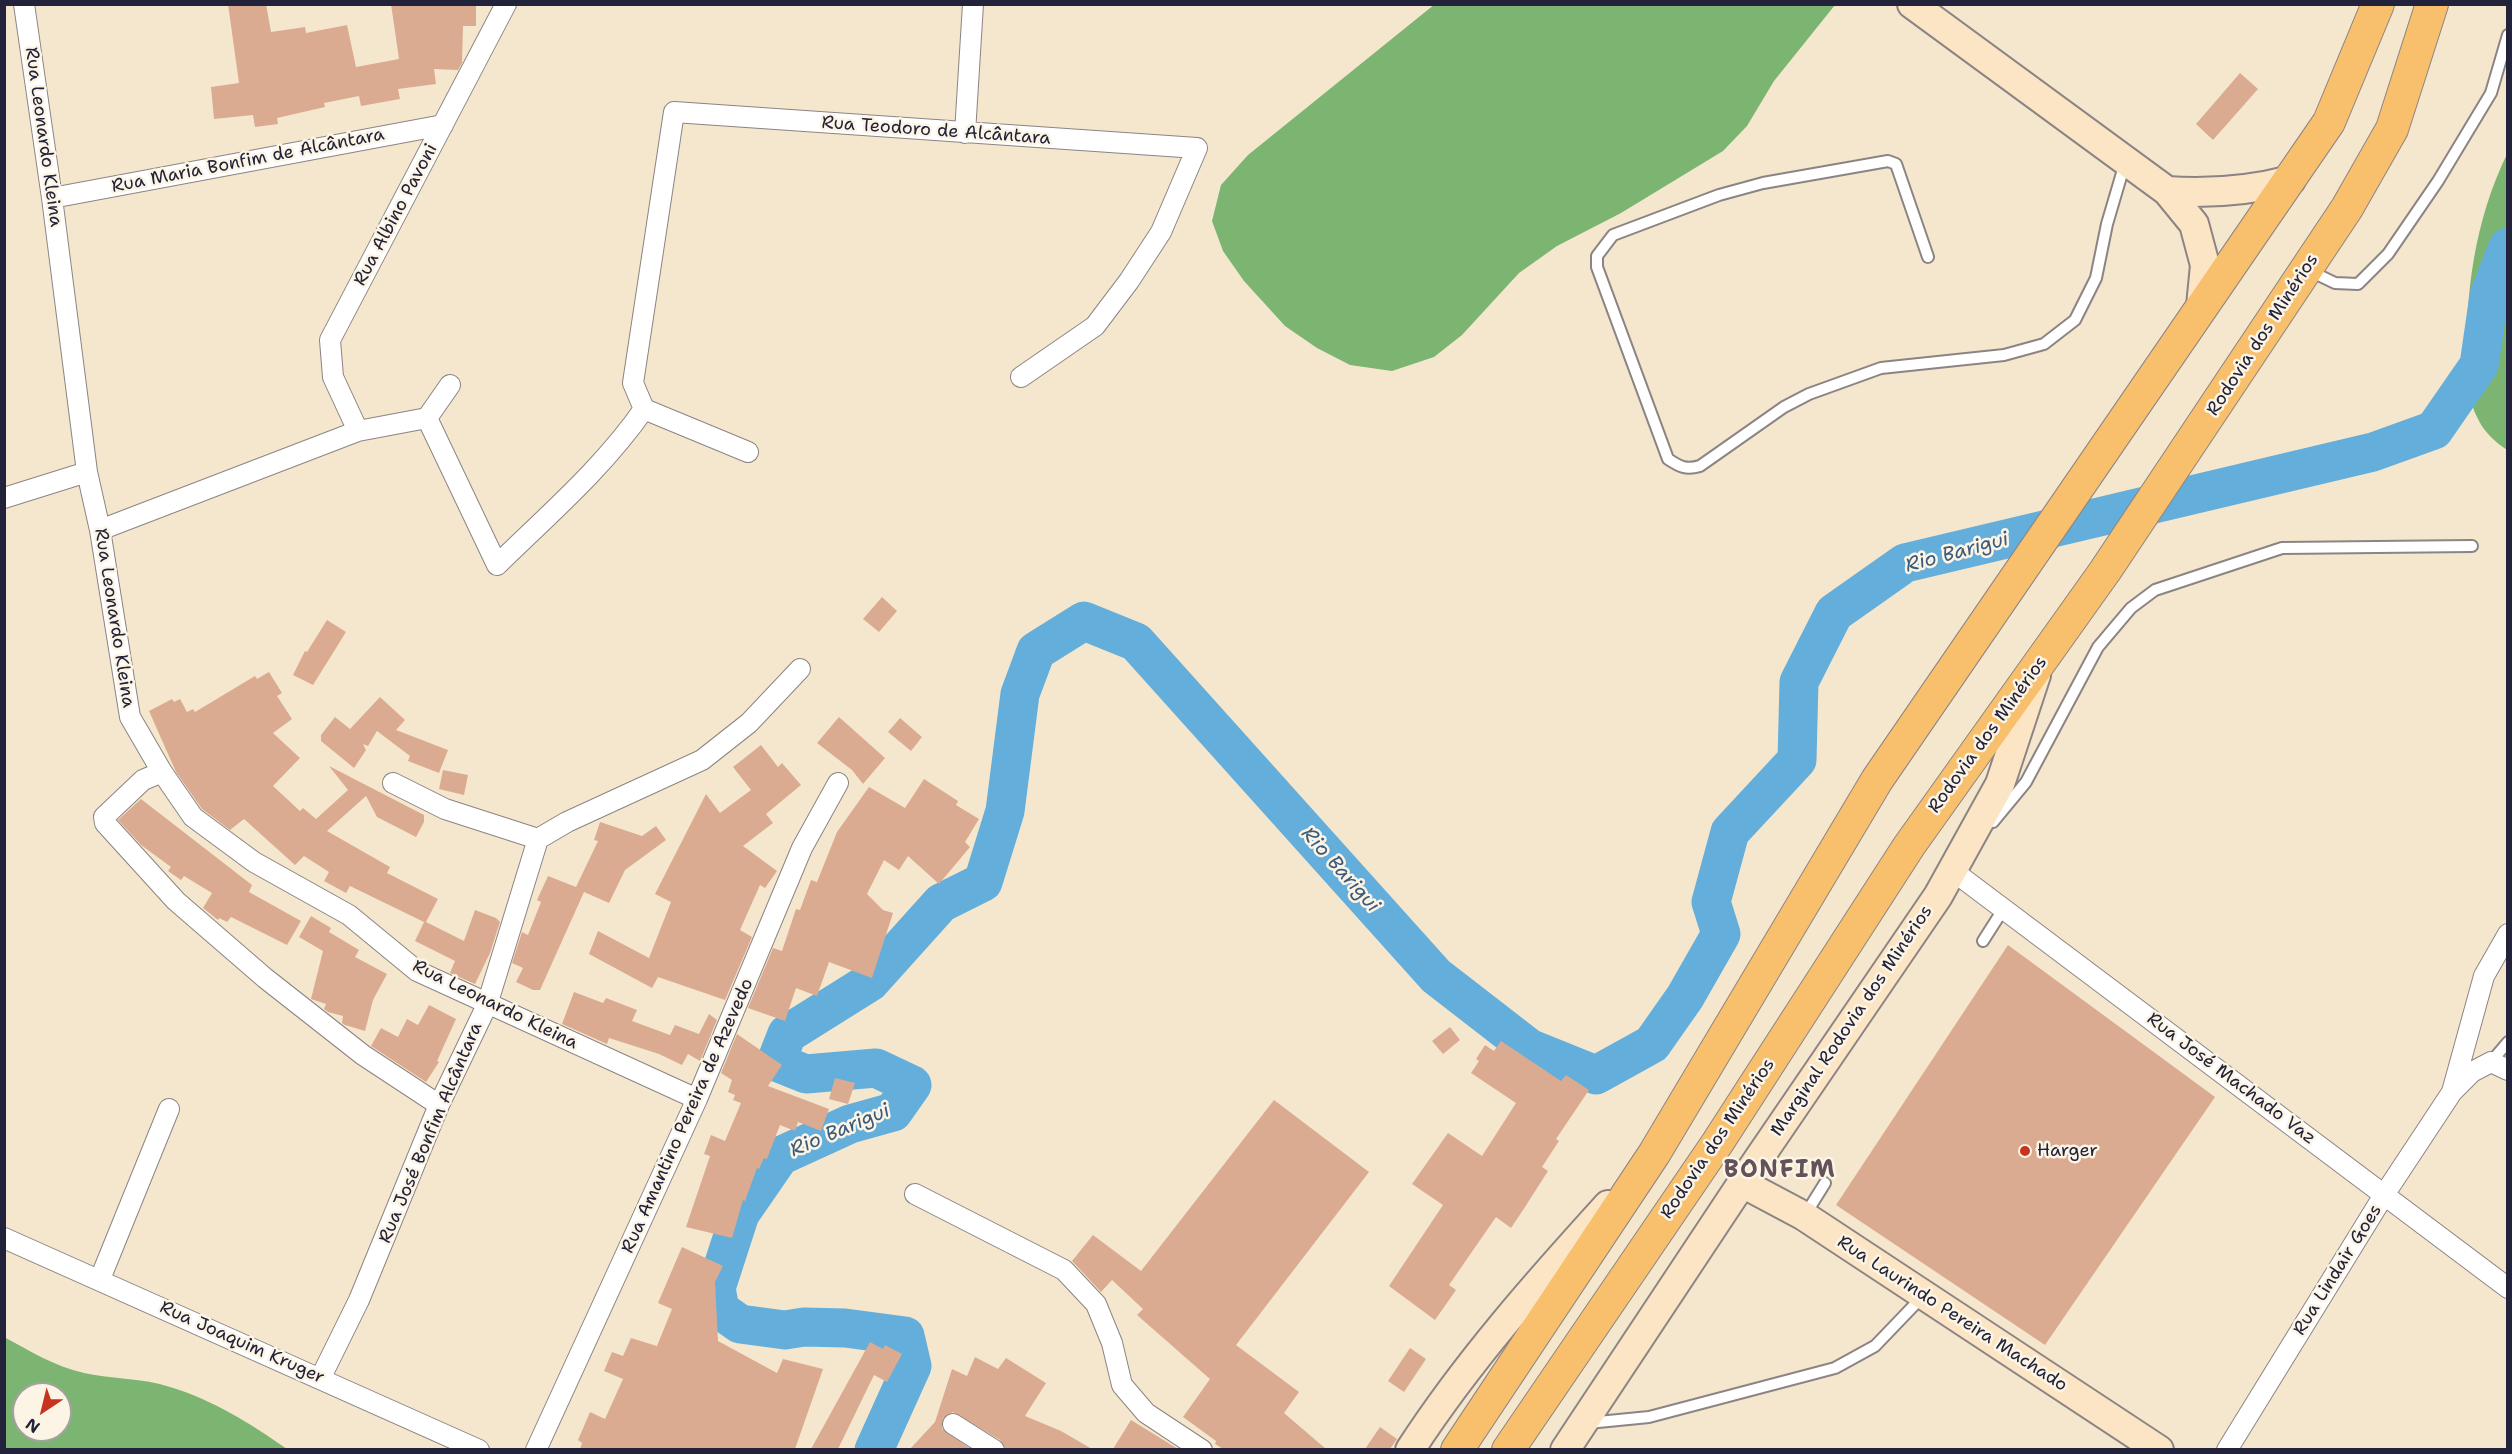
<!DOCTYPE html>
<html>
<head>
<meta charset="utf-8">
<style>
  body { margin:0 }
  #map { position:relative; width:2512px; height:1454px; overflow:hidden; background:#f5e7cd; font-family:"Shantell Sans",sans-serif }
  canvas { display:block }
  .frame { position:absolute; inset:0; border:6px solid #22223b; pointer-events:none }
  .north { position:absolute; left:12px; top:1382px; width:60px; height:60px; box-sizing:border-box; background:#fcf5e5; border:2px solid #a5a1a1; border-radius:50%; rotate:215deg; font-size:16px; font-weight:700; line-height:24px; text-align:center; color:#22223b }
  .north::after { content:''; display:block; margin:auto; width:21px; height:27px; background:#c8321e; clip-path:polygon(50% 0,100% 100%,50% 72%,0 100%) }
</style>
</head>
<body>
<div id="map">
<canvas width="2512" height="1454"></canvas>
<div class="frame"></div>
<div class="north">N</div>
</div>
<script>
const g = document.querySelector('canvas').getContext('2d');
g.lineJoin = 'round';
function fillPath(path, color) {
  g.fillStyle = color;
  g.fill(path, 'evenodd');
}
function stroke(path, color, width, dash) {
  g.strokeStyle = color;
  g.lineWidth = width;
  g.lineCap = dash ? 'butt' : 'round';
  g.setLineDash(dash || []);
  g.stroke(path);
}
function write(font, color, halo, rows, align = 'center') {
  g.font = font + ' "Shantell Sans",sans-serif';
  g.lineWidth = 5;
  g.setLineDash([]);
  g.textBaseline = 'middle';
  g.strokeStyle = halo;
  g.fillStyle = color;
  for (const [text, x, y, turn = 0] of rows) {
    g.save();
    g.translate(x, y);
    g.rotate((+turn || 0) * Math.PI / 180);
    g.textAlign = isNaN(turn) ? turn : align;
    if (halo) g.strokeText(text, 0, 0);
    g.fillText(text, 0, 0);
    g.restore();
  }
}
const forest = new Path2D(`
  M1435,4h400v1l-61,76 -27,45 -24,25 -102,62 -64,33 -38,27 -57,62 -28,22 -42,14 -42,-6 -33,-17 -32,-22 -41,-45 -21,-30 -11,-30 9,-36 27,-30z
  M2507,154v296c-12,-8 -24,-19 -30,-33 -8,-15 -8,-33 -9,-49 -4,-73 7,-148 39,-214z
  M4,1337c26,14 50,29 80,36 28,6 59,5 86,14 43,13 80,36 117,62h-282zM24,1394h36v36h-36z`);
const river = new Path2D(`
  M874,1450l38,-84 -7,-30 -60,-8 -41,-1 -19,3 -45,-6 -20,-14 -4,-22 24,-74 40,-58 70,-32 43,-12 19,-27 -36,-17 -70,6 -30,-12 11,-28 83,-52 71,-79 42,-21 22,-71 15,-117 16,-43 48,-30 52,21 300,334 93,72 67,27 56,-31 33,-47 36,-63 -10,-32 19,-70 67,-72 2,-78 35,-69 71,-50 468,-111 61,-22 45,-65 10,-69 19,-49`);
const building = new Path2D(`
  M228,4h38l5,28 34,-5 1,6 41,-8 9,42 43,-8 -8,-55h85v22h-13l-1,37 -4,7 -24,-1 2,15 -38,5 2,10 -39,7 -2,-10 -35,7 1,4 -48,11 1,6 -23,3 -2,-12 -39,4 -3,-32 28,-4z
  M2240,73l18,16 -45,51 -17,-16z
  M882,597l15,14 -18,21 -16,-13z
  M327,620l19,12 -33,53 -20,-10 12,-24 2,1z
  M269,672l13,21 -5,3 15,23 -19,14 27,25 -27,28 27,25 3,-3 13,11 32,-29 -19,-24 95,49v7l-8,15 -39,-20 -11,-21 -39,35 63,36 -3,6 51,26 -12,23 38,19 11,-31 21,8 4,4 -10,31 -15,31 -25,-11 5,-12 -40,-20 9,-19 -74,-36 -4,7 -22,-12 5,-9 -25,-16 -9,9 -51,-46 -14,11 -28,-21 -26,-37 -27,-61 23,-12 2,3 6,-3 7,13 6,-3 2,3 60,-36 2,3z
  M380,697l25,23 -9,10 52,20 -9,23 -31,-12 2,-5 -33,-25 -9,15 -5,-2 3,6 -12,18 -33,-27v-6l14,-18 15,12z
  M839,717l46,41 -22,26 -11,-14 -35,-27z
  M900,718l22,19 -11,14 -23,-19z
  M761,745l17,22 4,-4 19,22 -35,29 7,9 -30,23 34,25 -12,17 -5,-3 -20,45 12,7 -27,63 -67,-23 -6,11 -63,-34 9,-23 51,27 22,-56 -16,-8 51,-100 14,19 31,-23 -18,-23z
  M443,770l25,5 -4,20 -25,-6z
  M924,779l34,22 -2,4 23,14 -14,23 5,5 -31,37 -31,-28 -9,14 -15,-10 -17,34 16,16 10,3 -21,65 -43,-16 -12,34 -21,-8 -11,33 -37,-13 25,-60 9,3 14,-42 4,1 11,-30 6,2 20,-50 32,-45 36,21z
  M141,799l111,86 -3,7 52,29 -14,24 -56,-28 -4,5 -8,-4 -1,2 -15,-12 9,-15 -28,-17 -3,4 -13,-9 3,-4 -30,-22 -23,-25z
  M600,822l42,14 14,-10 10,14 -41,30 -16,33 -25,-11 -44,98h-7l-17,-8 7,-14 -11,-5 10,-31 6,3 13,-33 -4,-2 11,-24 28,11 22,-46 -4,-1z
  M311,916l20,12 -2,4 30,18 -4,7 32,17 -14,26 -8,31 -20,-6 -3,-2 1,-7 -15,-4 -4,-3 2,-5 -15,-5 12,-48 -24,-14z
  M2008,945l207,152 -170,248 -209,-140z
  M574,992l29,11 3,-5 31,12 -5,11 38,14 5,-10 24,9 10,-20 8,6 -17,41 -12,-7 -6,11 -23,-11 -50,-16 -2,6 -45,-20z
  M429,1005l27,14 -19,42 2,1 -13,20 -55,-36 10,-18 17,9 9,-18 11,6z
  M1450,1027l10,13 -17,14 -11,-13z
  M737,1034l45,31 -14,21 61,23 -8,22 -23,-9 -3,9 -15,-6 -13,34 -3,-1 -5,11 -2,-1 -12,33 -2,-1 -11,38 -46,-11 24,-71 -6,-2 7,-19 14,6 16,-38 -8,-3 2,-5 -7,-3 4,-12 -11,-7z
  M1501,1041l60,40 5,-6 23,15 -33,49 3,2 -17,26 6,4 -23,36 -14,21 -15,-11 -47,68 7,5 -21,30 -46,-34 54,-81 -31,-21 36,-51 34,23 34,-53 -45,-30 8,-12 -3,-2 9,-14 9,6z
  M835,1078l20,5 -7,21 -19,-5z
  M1274,1100l95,72 -133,173 63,47 -15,21 42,36h-103l-8,-5 1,-3 -33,-24 27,-38 -73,-64 6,-6 -31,-29 -11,12 -29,-31 21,-26 48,36z
  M682,1247l41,19 -8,16 3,59 59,32 6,-14 40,10 -28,80h-215l2,-6 -4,-3 12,-28 15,7 18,-40 -19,-8 8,-19 11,4 8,-18 26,8 15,-37 -14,-6z
  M870,1342l13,7 2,-4 17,9 -15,28 -13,-7 -36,74h-27z
  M1410,1348l16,11 -22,33 -16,-11z
  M975,1357l23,12 8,-11 40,25 -21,33 36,15 31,18h-86l-6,-9 -47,-28 -10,6 -1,11 29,20h-61l25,-27 17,-53 15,7z
  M1131,1420l47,29h-65z
  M1380,1427l17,12 -7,10h-25z`);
const lane = new Path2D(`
  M1928,257l-32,-93 -8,-3 -125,22 -44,12 -106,40 -16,21v11l71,192c12,8 18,11 32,7l84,-59 25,-13 72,-26 123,-13 40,-11 31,-24 21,-42 11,-54 18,-61
  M2310,271l25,12 23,1 30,-30 50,-73 53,-88 17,-58
  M1993,822l33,-40 72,-135 33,-39 24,-18 127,-42 190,-2
  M1983,941l21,-33
  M2491,1062l17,-20
  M1805,1215l20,-32
  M1588,1423l61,-6 186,-49 40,-22 48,-50`);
const street = new Path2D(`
  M24,4l28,194 35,274 13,58 30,187 32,55 31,45 61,45 95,53 68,56 280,128
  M965,133l8,-129
  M52,198l391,-73
  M427,418l70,147c51,-50 106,-97 147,-156
  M358,431l-25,-54 -3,-37 176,-336
  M748,452l-104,-43 -11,-26 41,-271 523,36 -36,84 -32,49 -34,45 -74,51
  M4,498l83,-26
  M100,530l258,-99 69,-13 23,-33
  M162,772l-19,8 -39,37 1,6 71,78 89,77 98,77 76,50
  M393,783l52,26 93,30
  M1953,871l555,417
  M2452,1092l32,-116 24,-42
  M915,1194l149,76 32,34 16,39 10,42 24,28 56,37
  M4,1238l475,212
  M100,1279l69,-170
  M320,1379l39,-79 80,-195 48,-100 51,-166 29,-17 135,-62 47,-37 51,-54
  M953,1424l41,26
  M536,1450l161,-351 105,-251 36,-65
  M2227,1450l157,-255 68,-103 20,-20 19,-10 17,8`);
const secondary = new Path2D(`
  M1912,4l255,187 27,33 11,41 -4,41
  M2167,191c44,3 82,0 124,-11
  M1742,1183l62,33 355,234
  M1410,1450c57,-88 128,-168 198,-245
  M1565,1450l177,-267 196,-287 62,-112 36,-109`);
const primary = new Path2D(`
  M1457,1450l197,-296 223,-374 452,-658 49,-118
  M1508,1450l210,-308 191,-296 196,-275 242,-363 45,-79 40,-125`);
const markers = [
  [2025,1151,6,"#c8321e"]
];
const streetNames = [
  ["Rua Teodoro de Alcântara",936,131,4],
  ["Rua Leonardo Kleina",43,137,82],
  ["Rua Maria Bonfim de Alcântara",248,161,-11],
  ["Rua Albino Pavoni",396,215,-62],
  ["Rodovia dos Minérios",2263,335,-57],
  ["Rua Leonardo Kleina",114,618,81],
  ["Rodovia dos Minérios",1988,735,-54],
  ["Rua Leonardo Kleina",495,1005,26],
  ["Marginal Rodovia dos Minérios",1852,1021,-56],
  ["Rua José Machado Vaz",2231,1079,37],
  ["Rua Amantino Pereira de Azevedo",688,1116,-66],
  ["Rua José Bonfim Alcântara",431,1133,-67],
  ["Rodovia dos Minérios",1718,1139,-56],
  ["Rua Lindair Goes",2338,1270,-58],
  ["Rua Laurindo Pereira Machado",1952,1314,33],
  ["Rua Joaquim Kruger",242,1343,24]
];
const poiNames = [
  ["Harger",2037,1151]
];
const waterNames = [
  ["Rio Barigui",1957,553,-15],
  ["Rio Barigui",1340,870,48],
  ["Rio Barigui",840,1131,-23]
];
const districtNames = [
  ["BONFIM",1780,1171]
];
fillPath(forest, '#7cb572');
stroke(river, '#64aedc', 39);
fillPath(building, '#dbab91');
stroke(lane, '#8c8484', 14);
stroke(street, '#8c8484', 22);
stroke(secondary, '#8c8484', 32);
stroke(primary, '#8c8484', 34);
stroke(lane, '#fff', 10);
stroke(street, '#fff', 20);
stroke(secondary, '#fce5c4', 28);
stroke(primary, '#f8bf6c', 32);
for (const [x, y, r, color] of markers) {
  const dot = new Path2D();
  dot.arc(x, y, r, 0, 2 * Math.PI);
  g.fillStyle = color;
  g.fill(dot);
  stroke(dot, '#fcf5e5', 2);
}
write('18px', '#22223b', '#fcf5e5', streetNames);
write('18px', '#22223b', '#fcf5e5', poiNames, 'left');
write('italic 20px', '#3c5a7b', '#fcf5e5', waterNames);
g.letterSpacing = '1.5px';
write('bold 24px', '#635259', '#fcf5e5', districtNames);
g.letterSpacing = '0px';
</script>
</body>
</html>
